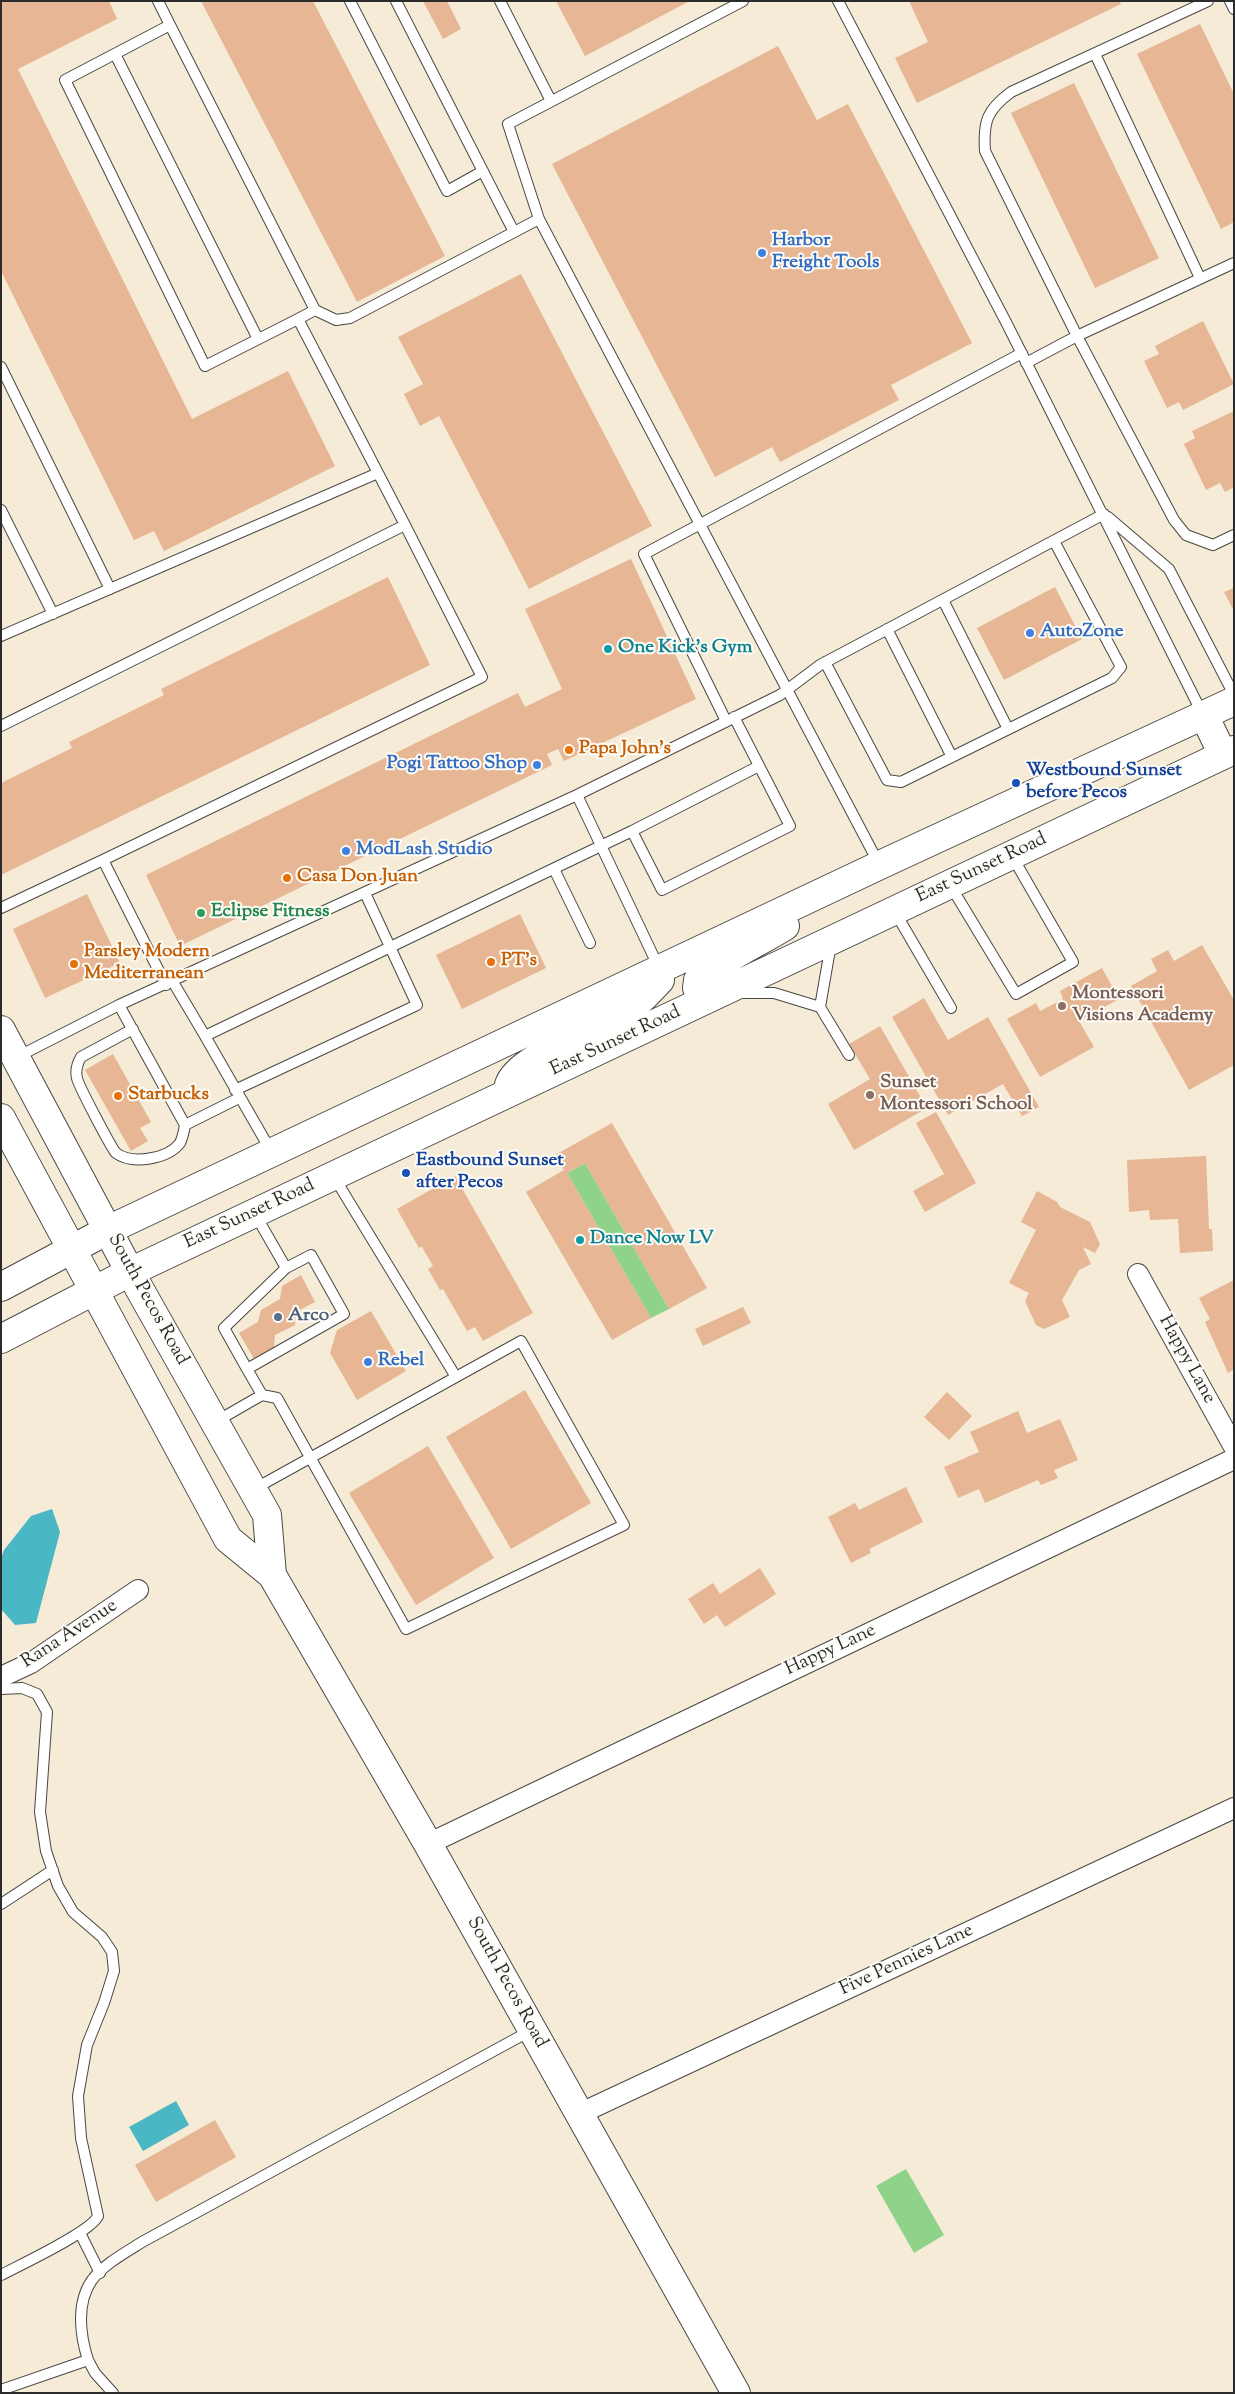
<!DOCTYPE html>
<html>
<head>
<meta charset="utf-8">
<style>
  body { margin:0 }
  #map { position:relative; width:1235px; height:2394px; overflow:hidden; background:#f5ebd7; font-family:"Sorts Mill Goudy",serif }
  canvas { display:block }
  .frame { position:absolute; inset:0; border:2px solid #2b2b2b; pointer-events:none }
</style>
</head>
<body>
<div id="map">
<canvas width="1235" height="2394"></canvas>
<div class="frame"></div>
</div>
<script>
const g = document.querySelector('canvas').getContext('2d');
g.lineJoin = 'round';
function fillPath(path, color) {
  g.fillStyle = color;
  g.fill(path, 'evenodd');
}
function stroke(path, color, width, dash) {
  g.strokeStyle = color;
  g.lineWidth = width;
  g.lineCap = dash ? 'butt' : 'round';
  g.setLineDash(dash || []);
  g.stroke(path);
}
function write(font, color, halo, rows, align = 'center') {
  g.font = font + ' "Sorts Mill Goudy",serif';
  g.lineWidth = 4;
  g.setLineDash([]);
  g.textBaseline = 'middle';
  g.strokeStyle = halo;
  g.fillStyle = color;
  for (const [text, x, y, turn = 0] of rows) {
    g.save();
    g.translate(x, y);
    g.rotate((+turn || 0) * Math.PI / 180);
    g.textAlign = isNaN(turn) ? turn : align;
    if (halo) g.strokeText(text, 0, 0);
    g.fillText(text, 0, 0);
    g.restore();
  }
}
const green = new Path2D(`
  M585,1163l84,146 -18,9 -84,-145z
  M906,2169l38,66 -30,18 -38,-67z`);
const water = new Path2D(`
  M52,1509l8,23 -24,91 -21,2 -14,-16v-51l3,-8 27,-34z
  M176,2101l13,24 -46,26 -14,-24z`);
const building = new Path2D(`
  M1,1h108l8,18 -99,50 174,350 96,-48 47,95 -171,85 -10,-20 -20,9 -133,-269z
  M201,1h112l132,255 -88,46z
  M423,1h24l14,28 -18,10z
  M556,1h134l-105,55z
  M909,1h210l2,3 -204,99 -22,-45 33,-16z
  M1200,24l34,70v128l-13,7 -84,-175z
  M778,46l39,74 31,-16 124,239 -81,42 8,15 -119,62 -8,-15 -57,30 -163,-313z
  M1074,83l85,175 -64,30 -84,-175z
  M521,274l131,252 -123,63 -90,-173 -19,10 -16,-32 19,-10 -25,-47z
  M1203,321l31,63 -51,26 -4,-8 -12,6 -23,-47 15,-7 -4,-8z
  M1234,411v76l-9,5 -5,-9 -14,7 -22,-46 11,-6 -3,-7z
  M631,559l65,140 -132,62 -6,-12 -11,5 5,11 -372,181 -34,-71 372,-182 7,14 37,-18 -37,-80z
  M388,577l42,88 -429,210v-92l71,-35 -3,-6 95,-47 -3,-6z
  M1055,587l27,52 -78,41 -27,-52z
  M1234,588v23l-10,-19z
  M87,894l33,69 -75,35 -32,-69z
  M520,914l26,54 -84,41 -26,-54z
  M1202,945l32,55v65l-45,25 -58,-104 26,-15 -6,-12 17,-9 6,11z
  M1102,968l17,31 -40,22 15,26 -54,30 -33,-58 29,-16 4,8 23,-12 -3,-8z
  M924,998l24,42 40,-23 51,90 -17,9 -19,-32 -55,31 -56,-98z
  M880,1026l47,82 -73,42 -26,-46 42,-25 -21,-35z
  M113,1054l38,68 -11,6 8,13 -17,10 -46,-81z
  M936,1112l40,71 -51,29 -12,-21 31,-17 -28,-51z
  M612,1123l95,165 -38,21 -84,-146 -18,10 84,145 -39,22 -86,-148 38,-22 -9,-15z
  M1206,1156l3,73h3l1,22 -33,2 -2,-34 -28,1 -1,-10 -20,2 -2,-52z
  M455,1176l78,137 -50,28 -8,-14 -8,4 -24,-42 -3,1 -12,-21 5,-3 -11,-19 -3,1 -22,-39z
  M1037,1191l20,11 3,5 30,15 10,22 -5,9 -12,-6 8,17 -12,6 -17,30 8,17 -26,12 -8,-4 -11,-24 4,-8 -20,-10 27,-53 -15,-8z
  M301,1275l14,27 -19,10 -1,13 -20,10 -1,12 -20,12 -15,-26 19,-11 3,-12 19,-11 2,-13z
  M1234,1280v89l-6,4 -23,-51 5,-3 -11,-21z
  M743,1307l8,16 -48,23 -8,-17z
  M371,1311l35,60 -49,29 -27,-47 7,-23z
  M525,1390l66,113 -80,46 -65,-112z
  M947,1392l25,24 -23,24 -25,-23z
  M1018,1411l9,22 33,-14 18,41 -24,10 4,8 -17,7 -3,-5 -53,23 -6,-14 -21,9 -14,-31 35,-15 -9,-20z
  M428,1446l66,112 -78,47 -67,-112z
  M906,1487l17,35 -54,27 2,4 -20,10 -23,-46 27,-14 4,7z
  M760,1568l16,26 -51,33 -8,-12 -13,9 -16,-25 25,-16 7,11z
  M215,2120l21,37 -80,45 -21,-37z`);
const lane = new Path2D(`
  M158,1l12,24
  M350,1l97,190 36,-20
  M396,1l118,231
  M500,1l51,100
  M838,1l169,323 196,391
  M1208,1l-197,91c-24,18 -28,29 -26,59l92,185 97,184 12,15 27,10 21,-10
  M1230,1l4,8
  M115,54l143,285
  M1095,54l105,224
  M539,219l-31,-95 235,-123
  M315,310l21,10 14,-2 189,-99 340,645
  M298,319l17,-9 -145,-285 -105,55 140,286 93,-47 80,154
  M1026,363l51,-27 157,-73
  M1,367l109,222
  M1,510l52,104
  M1108,517l61,52 65,126
  M943,600l65,129
  M887,629l65,128
  M1,636l377,-163 27,52
  M825,662l62,118 14,2 211,-104 9,-11 -67,-126
  M734,717l56,109 -128,64 -30,-59 127,-65
  M726,721l-82,-167 378,-201
  M1,726l404,-201 77,152 -379,183
  M577,795l82,173
  M554,869l36,74
  M950,885l66,109 57,-32 -61,-106
  M1,908l102,-48 63,125
  M895,912l56,96
  M173,982l32,54
  M741,993h33l46,14 11,-63
  M119,1005l66,120 54,-27
  M820,1007l29,48
  M133,1029l-52,28c-4,7 -6,13 -4,21 1,7 35,71 39,75 16,12 52,6 64,-10 3,-6 4,-12 5,-18
  M17,1057l102,-52 458,-210 203,-100 40,-30 284,-151
  M235,1090l182,-85 -52,-112
  M271,1151l-66,-115 427,-205
  M334,1177l122,200
  M255,1214l31,54 25,-13 33,59 -97,55 -23,-41 62,-60
  M215,1422l47,-27 -15,-26
  M254,1489l267,-148 103,184 -218,104 -129,-231 -15,-3
  M1,1689l21,-1 15,6 10,18 -7,100 6,39 12,35 15,26 29,25 10,15 2,19 -10,32 -17,42 -9,51 3,42 17,78c-7,16 -78,49 -97,59
  M1,1904l52,-34
  M80,2233l20,40
  M88,2360c-8,-25 -12,-57 4,-80 12,-16 33,-27 50,-38l390,-212
  M1,2390l87,-30 7,13 18,20`);
const street = new Path2D(`
  M1138,1274l96,173
  M1,1677l30,-14 107,-73
  M428,1844l806,-385
  M579,2114l655,-306`);
const primary = new Path2D(`
  M1204,715l19,40
  M703,1001l-6,-13 1,-8c26,-22 58,-36 87,-54
  M1,1030l129,242 137,243 5,60
  M509,1085c9,-29 91,-54 117,-73 13,-9 23,-20 34,-32v-11
  M1,1118l227,421 44,36 156,269 308,549
  M1,1287l107,-57 772,-365 354,-164
  M1,1339l129,-67 1104,-522`);
const markers = [
  [762,253,5,"#3f7fe0"],
  [1030,633,5,"#3f7fe0"],
  [608,649,5,"#0f9aa8"],
  [569,750,5,"#e8710a"],
  [537,765,5,"#3f7fe0"],
  [1016,783,5,"#1a4fb4"],
  [346,851,5,"#3f7fe0"],
  [287,878,5,"#e8710a"],
  [201,913,5,"#2e9e5b"],
  [491,962,5,"#e8710a"],
  [74,964,5,"#e8710a"],
  [1062,1006,5,"#8d6e63"],
  [870,1095,5,"#8d6e63"],
  [118,1096,5,"#e8710a"],
  [406,1173,5,"#1a4fb4"],
  [580,1240,5,"#0f9aa8"],
  [278,1317,5,"#5c6f8a"],
  [368,1362,5,"#3f7fe0"]
];
const shopNames = [
  ["Harbor",772,242],
  ["Freight Tools",772,264],
  ["AutoZone",1040,633],
  ["Pogi Tattoo Shop",527,765,"right"],
  ["ModLash Studio",356,851],
  ["Rebel",378,1362]
];
const cultureNames = [
  ["One Kick's Gym",618,649],
  ["Dance Now LV",590,1240]
];
const foodNames = [
  ["Papa John's",579,750],
  ["Casa Don Juan",297,878],
  ["Parsley Modern",84,953],
  ["Mediterranean",84,975],
  ["PT's",501,962],
  ["Starbucks",128,1096]
];
const transitNames = [
  ["Westbound Sunset",1026,772],
  ["before Pecos",1026,794],
  ["Eastbound Sunset",416,1162],
  ["after Pecos",416,1184]
];
const streetNames = [
  ["East Sunset Road",982,869,-25],
  ["East Sunset Road",616,1042,-25],
  ["East Sunset Road",250,1215,-25],
  ["South Pecos Road",147,1300,61],
  ["Happy Lane",1186,1360,61],
  ["Rana Avenue",70,1635,-33],
  ["Happy Lane",831,1651,-25],
  ["Five Pennies Lane",907,1961,-25],
  ["South Pecos Road",506,1983,61]
];
const leisureNames = [
  ["Eclipse Fitness",211,913]
];
const educationNames = [
  ["Montessori",1072,995],
  ["Visions Academy",1072,1017],
  ["Sunset",880,1084],
  ["Montessori School",880,1106]
];
const serviceNames = [
  ["Arco",288,1317]
];
fillPath(green, '#8fd28a');
fillPath(water, '#4ab7c5');
fillPath(building, '#e6b695');
stroke(lane, '#494845', 12);
stroke(street, '#494845', 22);
stroke(primary, '#494845', 30);
stroke(lane, '#fff', 10);
stroke(street, '#fff', 20);
stroke(primary, '#fff', 28);
for (const [x, y, r, color] of markers) {
  const dot = new Path2D();
  dot.arc(x, y, r, 0, 2 * Math.PI);
  g.fillStyle = color;
  g.fill(dot);
  stroke(dot, '#fdfcf7', 2);
}
write('bold 19px', '#366cbe', '#fdfcf7', shopNames, 'left');
write('bold 19px', '#0d838f', '#fdfcf7', cultureNames, 'left');
write('bold 19px', '#c56008', '#fdfcf7', foodNames, 'left');
write('bold 19px', '#164399', '#fdfcf7', transitNames, 'left');
write('19px', '#2b2b2b', '#fdfcf7', streetNames);
write('bold 19px', '#27864d', '#fdfcf7', leisureNames, 'left');
write('bold 19px', '#785e54', '#fdfcf7', educationNames, 'left');
write('bold 19px', '#4e5e75', '#fdfcf7', serviceNames, 'left');
</script>
</body>
</html>
